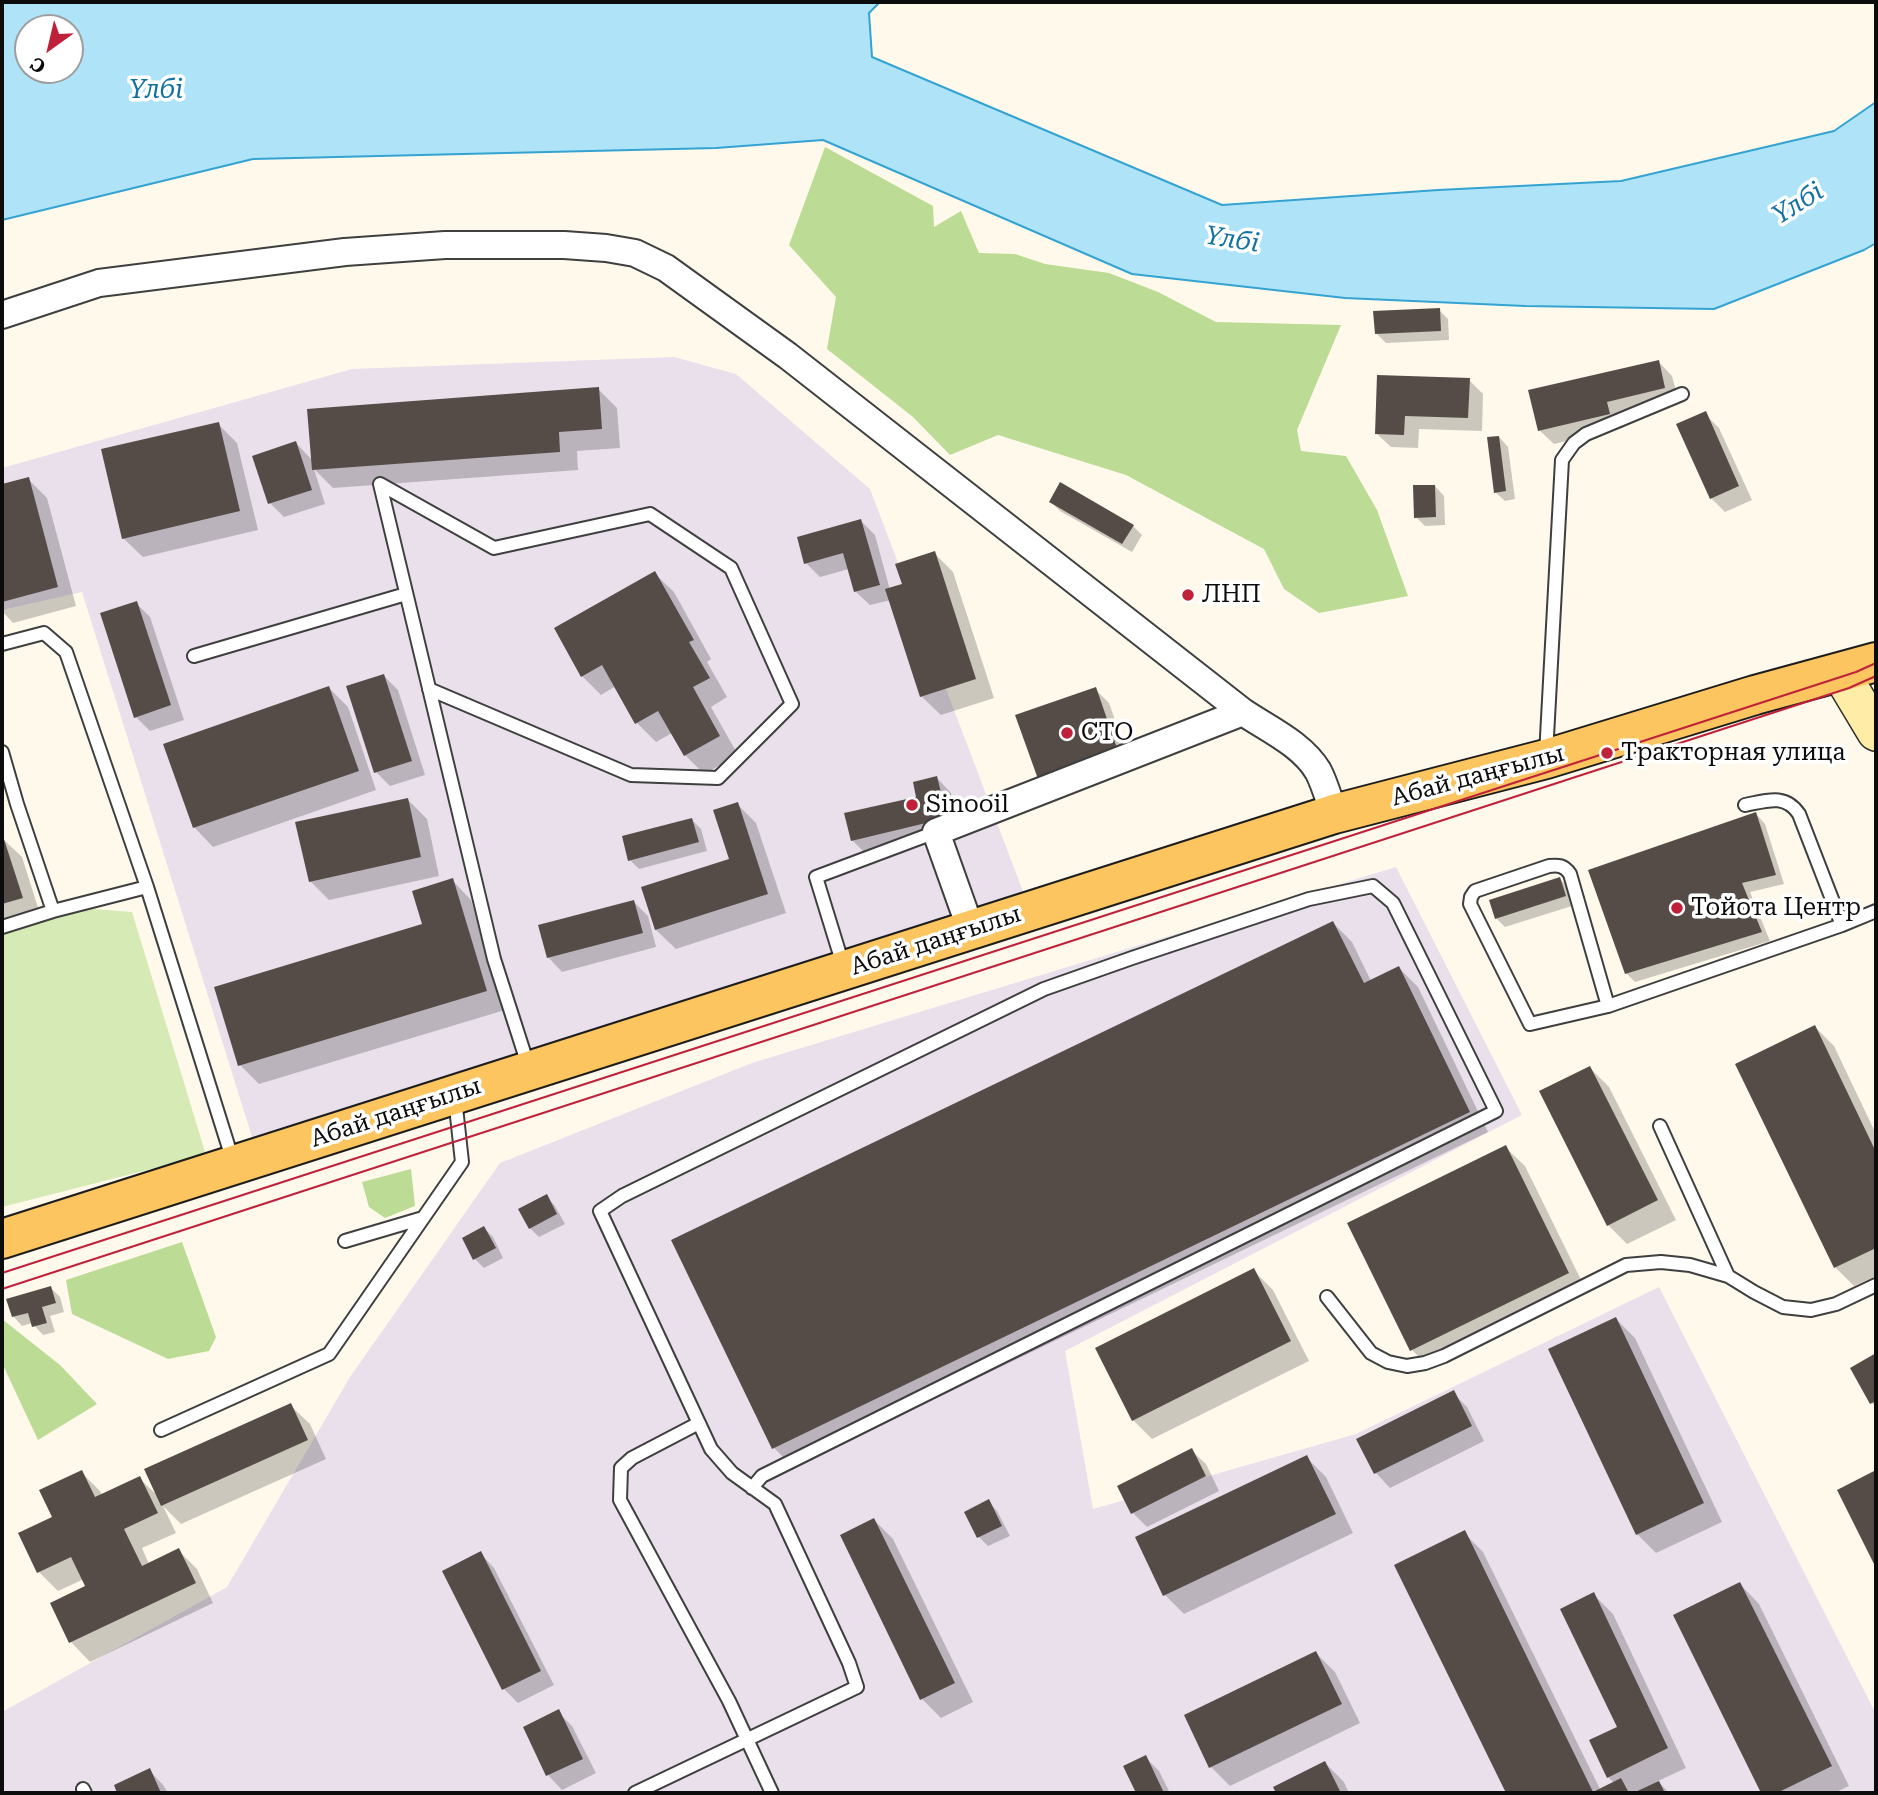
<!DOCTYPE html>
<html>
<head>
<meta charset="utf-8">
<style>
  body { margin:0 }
  #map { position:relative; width:1878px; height:1795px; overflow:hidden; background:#fff9ec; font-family:"Roboto Serif",serif }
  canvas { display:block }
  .frame { position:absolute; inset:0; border:4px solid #0c0c0c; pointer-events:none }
  .north { position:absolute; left:14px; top:14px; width:70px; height:70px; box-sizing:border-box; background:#fff; border:2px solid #9e9e9e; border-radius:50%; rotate:214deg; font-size:19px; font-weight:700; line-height:28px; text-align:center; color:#0c0c0c }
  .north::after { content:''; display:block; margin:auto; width:24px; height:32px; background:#c0213a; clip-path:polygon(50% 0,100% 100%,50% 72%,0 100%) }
</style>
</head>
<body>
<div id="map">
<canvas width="1878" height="1795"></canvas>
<div class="frame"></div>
<div class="north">С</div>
</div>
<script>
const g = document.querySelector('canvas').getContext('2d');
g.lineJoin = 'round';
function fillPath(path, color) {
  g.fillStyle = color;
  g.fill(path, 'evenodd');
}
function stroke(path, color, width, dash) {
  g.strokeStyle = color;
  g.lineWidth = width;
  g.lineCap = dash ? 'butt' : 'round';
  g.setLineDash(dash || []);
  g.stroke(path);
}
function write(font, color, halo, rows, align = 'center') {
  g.font = font + ' "Roboto Serif",serif';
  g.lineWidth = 7;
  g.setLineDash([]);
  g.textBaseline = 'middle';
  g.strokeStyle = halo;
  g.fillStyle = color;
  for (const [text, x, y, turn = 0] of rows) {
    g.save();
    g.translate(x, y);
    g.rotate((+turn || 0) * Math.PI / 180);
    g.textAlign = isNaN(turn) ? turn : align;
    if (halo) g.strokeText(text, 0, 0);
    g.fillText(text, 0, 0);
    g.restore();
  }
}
const industrial = new Path2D(`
  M674,357l62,17 134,115 154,405 -447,146 -325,97 -170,-545 -80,18v-142l350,-99z
  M1396,867l126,248 -457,236 28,158 263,-75 303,-147 217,427v79h-1874v-81l225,-125 123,-210 150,-214 252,-100z`);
const green = new Path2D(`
  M70,907l62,5 74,243 -204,52v-280z`);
const forest = new Path2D(`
  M825,147l108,59 1,21 27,-16 18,42 36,1 30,10 64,9 49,19 58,30 125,3 -44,105 4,21 45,5 31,54 31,86 -89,17 -35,-24 -20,-40 -138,-74 -128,-40 -48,20 -37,-38 -86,-68 9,-52 -47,-52z
  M411,1169l4,37 -30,12 -16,-11 -7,-25z
  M182,1242l34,95 -7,14 -41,8 -96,-45 -6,-34z
  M2,1319l58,46 37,39 -59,36 -36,-77z`);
const water = new Path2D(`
  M2,2h878l-11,11 3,44 350,148 216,-15 183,-9 213,-50 42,-29v141l-12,7 -150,59 -189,-3 -180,-8 -213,-24 -309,-134 -107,8 -463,11 -251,61zM28,28h42v42h-42z`);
const shadow = new Path2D(`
  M1439,310l9,9 1,21 -63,3 -10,-10z
  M1658,361l14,15 7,26 -59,14 3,12 -69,16 -15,-14z
  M1379,376l90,4 14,14 -1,37 -63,-2 -1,19 -27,-1 -15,-14z
  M598,389l19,19 3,40 -43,3 1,19 -245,18 -19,-19 11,35 -41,13 -14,-14 26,-60 17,18z
  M1705,414l14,14 33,72 -27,12 -14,-14z
  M218,424l19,19 21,87 -115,27 -20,-19z
  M1499,437l9,10 7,52 -10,2 -10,-9z
  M28,479l19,19 29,108 -63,17 -11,-12v-125z
  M1435,486l9,10 1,29 -20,1 -9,-9z
  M1051,502l82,24 9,9 -10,17 -72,-41z
  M861,521l14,14 15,55 14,-5 30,-32 19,19 41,126 -53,17 -20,-19 -30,-96 -21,5 -15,-14 -6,-22 -29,8 -14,-14z
  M654,573l20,19 37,67 -4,3 20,35 -16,10 27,48 -34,19 -19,-19 -13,-22 -16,9 -19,-19 -21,-37 -15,9 -19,-19z
  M136,603l14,14 34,103 -34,11 -14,-14z
  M384,676l14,14 27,85 -35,11 -14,-14z
  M329,688l19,19 28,83 -163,57 -19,-20z
  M1095,689l14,14 22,63 -78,27z
  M937,778l14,15 10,39 -95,22 -14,-14 66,-42z
  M408,800l19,19 12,57 -110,24 -19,-19z
  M737,804l19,19 30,90 -110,36 -20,-19 -13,-42 88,-28z
  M1756,814l9,10 19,60 -34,8 20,49 -135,41 -9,-9z
  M692,820l9,9 6,22 -68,18 -9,-9z
  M2,838l20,19 19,60 -39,12z
  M1560,879l9,9 6,17 -70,22 -9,-9z
  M452,880l19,20 34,110 -246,74 -19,-19 184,-140z
  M634,902l14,14 8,31 -94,25 -14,-15z
  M1333,923l19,19 19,39 28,-13 19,19 70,145 -695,335 -19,-19z
  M1815,1027l19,19 42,88v142l-22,10 -19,-19z
  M1590,1068l19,19 67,133 -49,24 -19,-19z
  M1505,1147l20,19 62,126 -156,77 -19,-19z
  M546,1196l9,10 10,18 -26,13 -9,-9z
  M484,1228l9,9 10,21 -19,10 -9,-9z
  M1254,1271l19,19 36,71 -157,78 -19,-19z
  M51,1288l9,9 4,15 -14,4 5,16 -12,3 -11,-12 -10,3 -9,-10z
  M1616,1319l19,19 87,184 -66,31 -19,-19z
  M1876,1355v52l-4,-4 -20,-35z
  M1453,1393l14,14 17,34 -94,47 -14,-15 -17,-33z
  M290,1405l20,19 16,35 -145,65 -18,-18 13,27 -34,15 7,16 29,-14 19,19 16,34 -123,59 -19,-20 -19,-38 36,-17 -4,-8 -26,12 -19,-19 15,-54 27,-46 19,19 2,4 37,-17 19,18z
  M1191,1450l15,14 13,27 -72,36 -14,-14z
  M1307,1458l19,19 27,56 -169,81 -19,-19z
  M988,1501l9,10 13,25 -22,10 -9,-9 -13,-25z
  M874,1520l19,19 80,163 -32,16 -19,-19z
  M1464,1533l19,19 118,239 14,-7 -7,-7 11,-49 -25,-133 19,19 73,154 -28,13 11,12h-161l-112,-228z
  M480,1553l14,15 60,117 -36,18 -14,-14 -60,-118z
  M1740,1584l19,20 90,182 -15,7h-71l-88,-177z
  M1316,1653l19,19 25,51 -130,63 -19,-19z
  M558,1712l14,14 24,47 -34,17 -14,-15 -23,-47z
  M1145,1757l14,14 11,22h-32l-12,-26z
  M1325,1763l19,19 5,11h-71l-3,-6z
  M149,1770l14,15 5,8h-49l-3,-7z`);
const building = new Path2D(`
  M1440,308l1,23 -66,3 -2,-23z
  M1659,360l6,28 -58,14 3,12 -72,17 -10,-41z
  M1377,375l93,3 -2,40 -63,-2 -1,19 -29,-1z
  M599,387l3,42 -43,3 1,20 -248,18 -5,-61z
  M1706,411l33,75 -29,13 -34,-75z
  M219,422l21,89 -118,28 -21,-90z
  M1499,436l7,55 -12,2 -7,-56z
  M296,441l16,49 -44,14 -16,-48z
  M29,477l29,110 -56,15v-118z
  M1060,482l74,43 -12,19 -73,-42z
  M1413,485h22l1,32 -22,1z
  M861,519l19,66 -26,7 -11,-39 -39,11 -7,-27z
  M935,551l41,128 -56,18 -35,-108 17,-5 -7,-20z
  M655,571l39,69 -5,2 21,36 -17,9 27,49 -36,20 -26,-45 -23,13 -33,-59 -21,12 -27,-49z
  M137,601l34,104 -37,13 -34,-105z
  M384,674l28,87 -38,12 -28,-87z
  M329,686l30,85 -166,57 -30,-84z
  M1096,687l22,64 -80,28 -23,-64z
  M937,776l10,42 -96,23 -7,-28 72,-16 -3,-15z
  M408,798l13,59 -112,25 -14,-60z
  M738,802l30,92 -113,36 -14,-43 88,-28 -16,-49z
  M1756,812l20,63 -34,8 20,49 -137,42 -37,-104z
  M692,818l7,24 -71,19 -6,-25z
  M2,833l21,65 -21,6z
  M1560,877l6,19 -71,23 -6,-19z
  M453,878l34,113 -249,75 -24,-79 208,-63 -10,-33z
  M634,900l9,33 -96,25 -9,-33z
  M1333,921l31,62 35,-17 71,146 -698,337 -101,-209z
  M1815,1025l61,127v96l-42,20 -99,-204z
  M1590,1066l68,134 -51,26 -68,-135z
  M1506,1145l63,128 -159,78 -63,-128z
  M547,1194l10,20 -28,15 -11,-20z
  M484,1226l12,22 -23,12 -11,-22z
  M1254,1268l37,73 -159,80 -37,-73z
  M51,1286l5,17 -14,4 5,16 -15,4 -4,-14 -16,4 -6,-18z
  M1616,1317l88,186 -68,32 -88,-186z
  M1876,1353v48l-6,3 -20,-36z
  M1454,1390l18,36 -98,48 -18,-35z
  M291,1403l17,37 -147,66 -17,-37z
  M1192,1448l14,28 -75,38 -14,-28z
  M1307,1455l29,59 -173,82 -28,-59z
  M82,1470l13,27 45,-21 18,37 -34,16 18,37 37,-18 17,35 -127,60 -19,-40 35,-17 -14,-29 -34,16 -19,-40 34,-16 -13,-27z
  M1876,1470v98l-39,-78z
  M989,1499l13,27 -25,12 -13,-26z
  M874,1518l81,165 -35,17 -80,-165z
  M1465,1530l128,262 28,-14 8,15h-123l-112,-228z
  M481,1551l60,120 -39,19 -60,-119z
  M1740,1582l92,184 -55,27h-16l-88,-178z
  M1594,1592l74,156 -61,30 -18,-38 28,-13 -57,-118z
  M1316,1651l26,53 -133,64 -25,-53z
  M559,1709l24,50 -37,17 -23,-49z
  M1146,1755l18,38h-28l-13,-27z
  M1325,1761l16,32h-65l-3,-6z
  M150,1768l11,25h-44l-3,-8z
  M1659,1781l6,12h-32z`);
const lane = new Path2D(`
  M2,644l42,-11 22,19 81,235 86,274
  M194,656l212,-62
  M429,689l202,86 87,3 74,-74 -61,-136 -81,-54 -156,34 -114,-64 114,475 35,109
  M2,752l15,52 36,107 94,-24
  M1546,755l16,-295 12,-17 12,-9 96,-40
  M1745,805c21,-4 40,-12 54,9l43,111
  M2,927l51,-16
  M844,968l-28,-91 120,-45
  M1608,1006l-38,-132c-6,-9 -12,-9 -21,-8l-74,25 -4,6 -1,7 60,120 78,-18 234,-81 34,-14
  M1660,1126l68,150
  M345,1241l78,-23
  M1327,1297l44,56 17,9 19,4 18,-3 19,-7 182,-91 35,-3 29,3 38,11 26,16 29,15 28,3 25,-6 40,-19
  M699,1423l-67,35 -11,10 -1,32 109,201 43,92
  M161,1430l168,-76 133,-192 -7,-64
  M83,1789l2,4
  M635,1793l222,-106 -8,-24 -74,-159 -43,-31 -21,-24 -111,-238 22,-15 422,-207 88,-31 177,-59 64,-13 20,17 103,208 -734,365 -10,12`);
const street = new Path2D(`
  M2,315l97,-32 246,-31 100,-7h119l42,3 29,5 31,15 122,88 455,356c25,17 59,32 75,59 7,13 11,29 16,43
  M971,930l-35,-98 307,-120`);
const secondary = new Path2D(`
  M1840,672l36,60`);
const primary = new Path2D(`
  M2,1239l1332,-425 212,-55 209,-64 121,-33`);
const tram = new Path2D(`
  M2,1273l1854,-601 20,-9
  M2,1289l1847,-601 27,-12`);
const markers = [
  [1188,595,7,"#c0213a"],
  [1067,733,7,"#c0213a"],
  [1607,753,7,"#c0213a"],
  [912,805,7,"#c0213a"],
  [1677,908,7,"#c0213a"]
];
const poiNames = [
  ["ЛНП",1202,595],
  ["СТО",1081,733],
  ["Тракторная улица",1621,753],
  ["Sinooil",926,805],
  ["Тойота Центр",1691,908]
];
const streetNames = [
  ["Абай даңғылы",1478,776,-15],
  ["Абай даңғылы",936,941,-18],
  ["Абай даңғылы",396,1113,-18]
];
const waterNames = [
  ["Үлбі",156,90],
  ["Үлбі",1798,204,-32],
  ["Үлбі",1232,240,9]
];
fillPath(industrial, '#e9e0ec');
fillPath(green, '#d6eab5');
fillPath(forest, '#bcdb94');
fillPath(water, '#afe4f8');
stroke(water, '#34a3d1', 2);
fillPath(shadow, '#0003');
fillPath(building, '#554c48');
stroke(lane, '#3f3f3f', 16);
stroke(street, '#3f3f3f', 30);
stroke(secondary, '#2e2e2e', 40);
stroke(primary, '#1d1d1d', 42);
stroke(lane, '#fff', 12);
stroke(street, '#fff', 26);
stroke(secondary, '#ffeca7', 37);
stroke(primary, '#fcc55f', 38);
stroke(tram, '#c0213a', 2);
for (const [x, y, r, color] of markers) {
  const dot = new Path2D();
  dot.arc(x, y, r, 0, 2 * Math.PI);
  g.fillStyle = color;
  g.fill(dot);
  stroke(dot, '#fff', 2.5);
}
write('24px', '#0c0c0c', '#fff', poiNames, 'left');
write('24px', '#0c0c0c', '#fff', streetNames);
write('italic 26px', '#1372a1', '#fff', waterNames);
</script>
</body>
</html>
